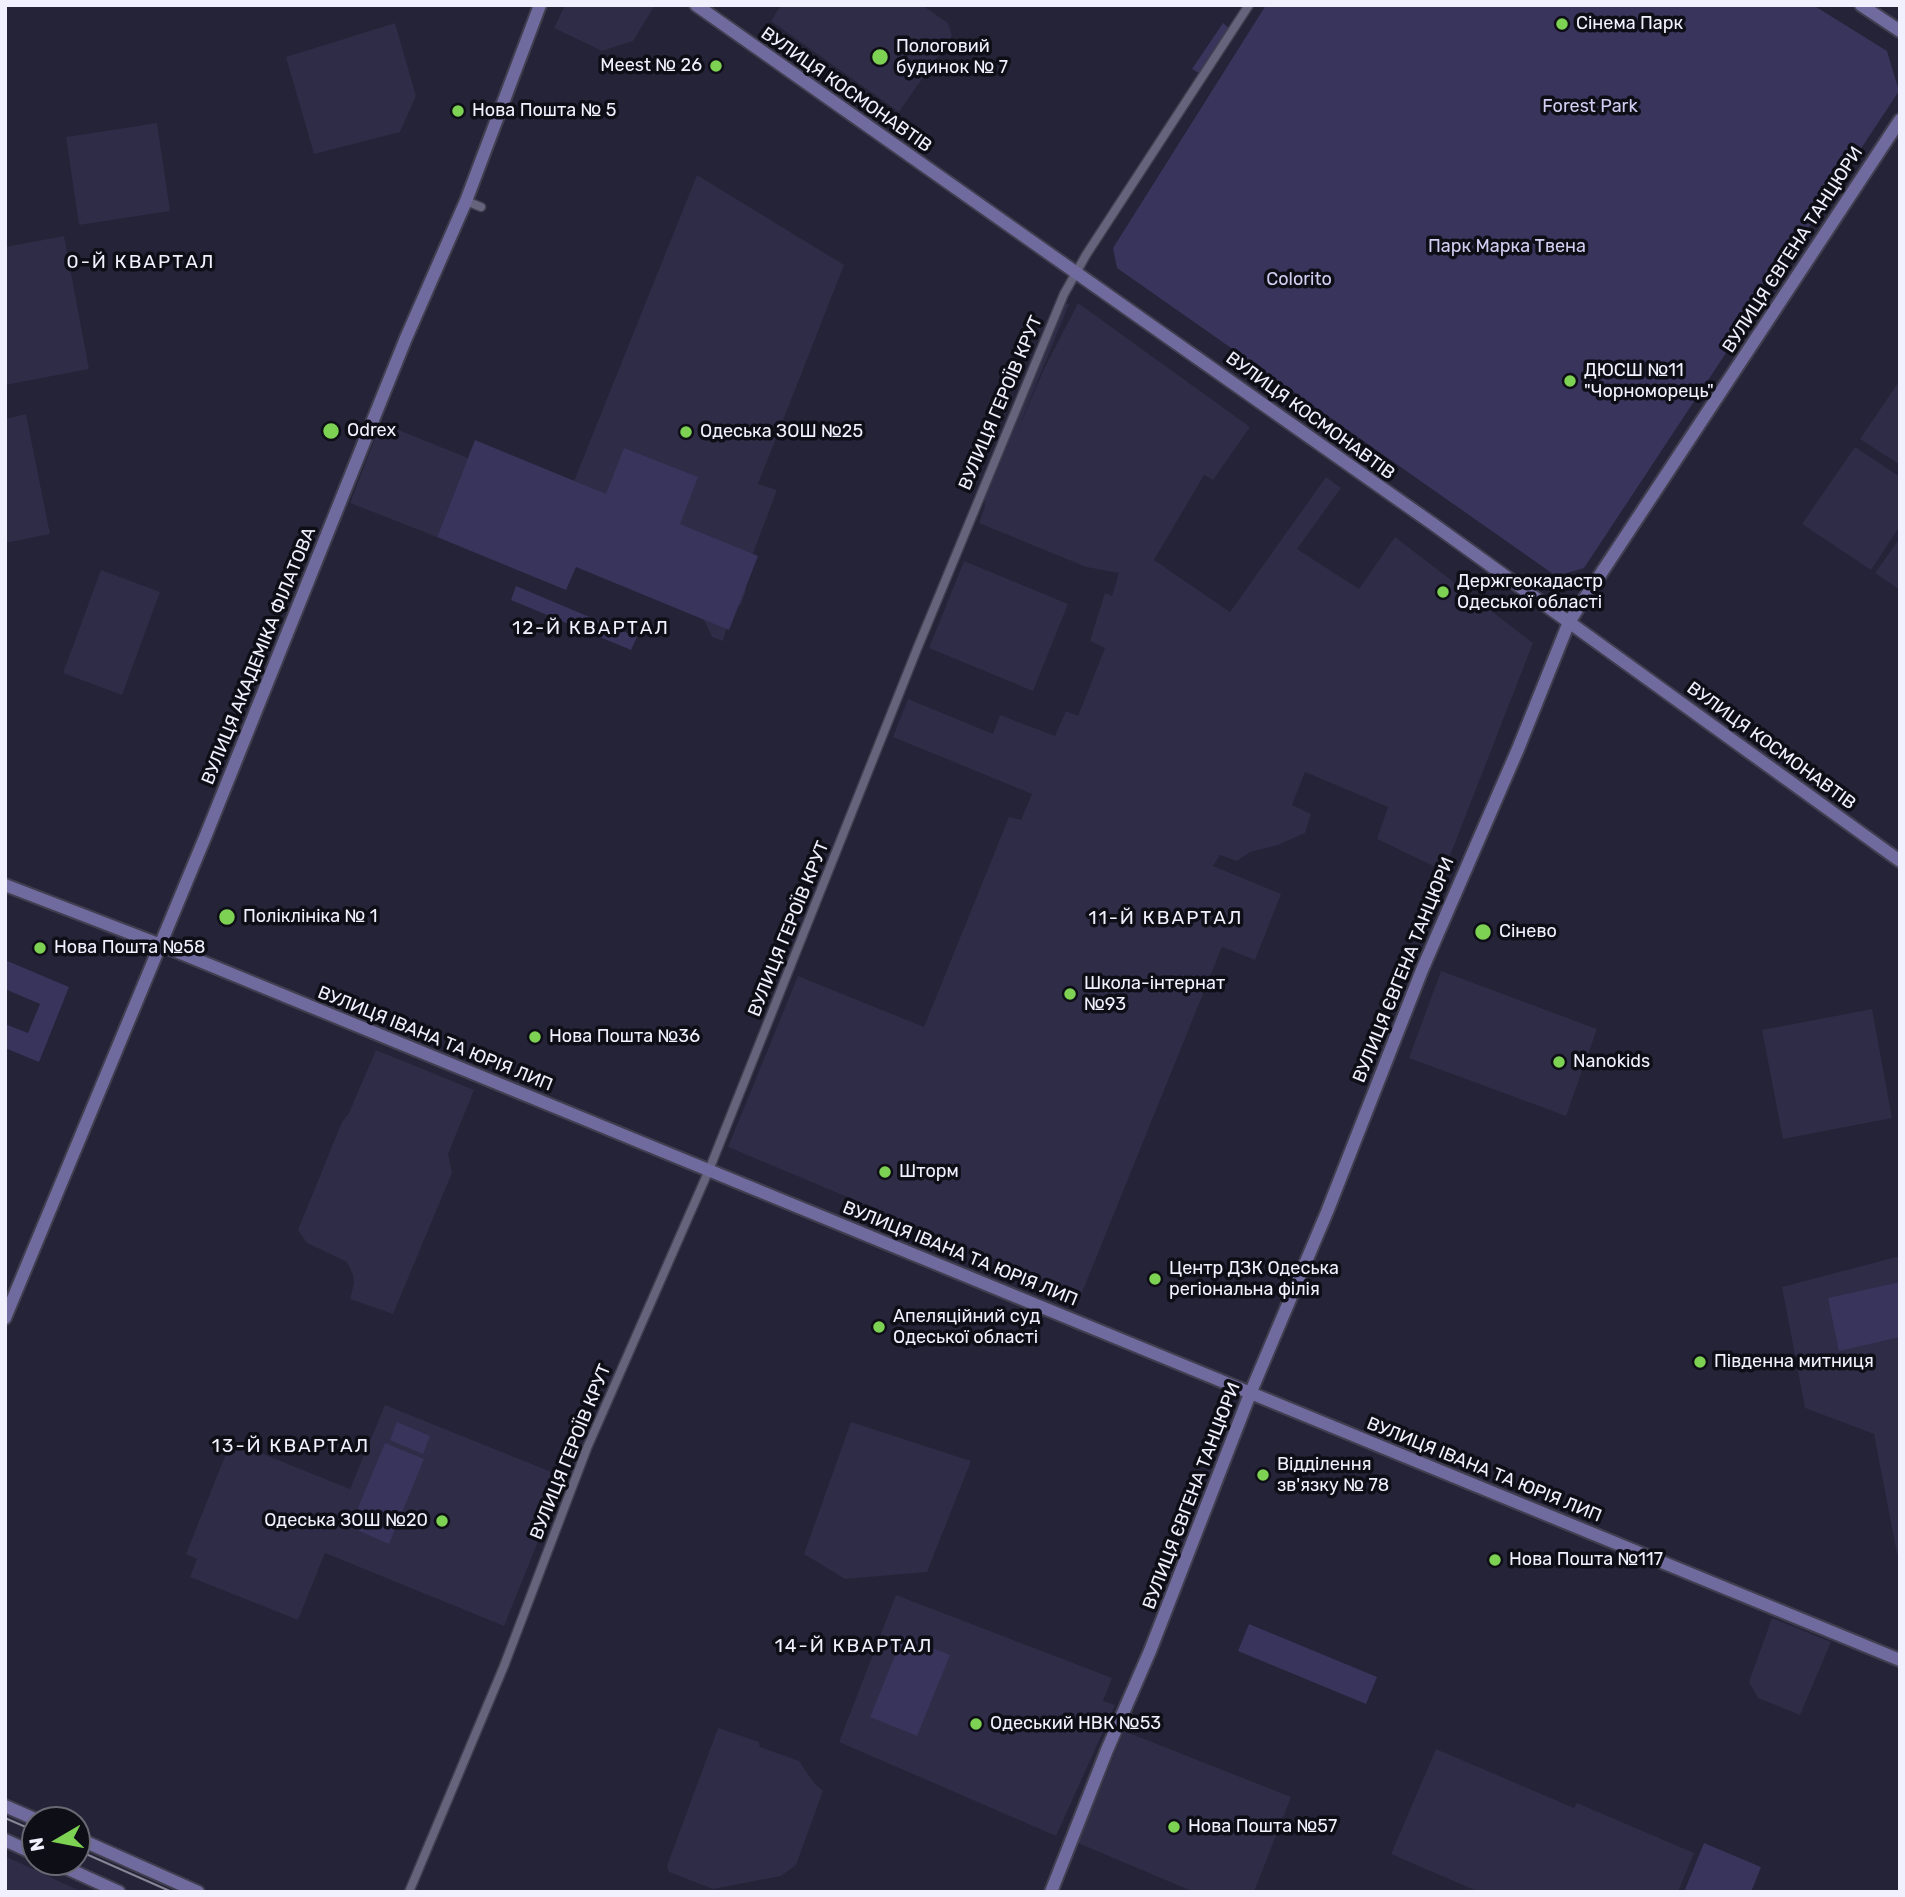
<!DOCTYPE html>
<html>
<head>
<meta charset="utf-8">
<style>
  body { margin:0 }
  #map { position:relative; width:1905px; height:1897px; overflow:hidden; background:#242337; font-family:Rubik,sans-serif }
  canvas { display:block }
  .frame { position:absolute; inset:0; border:7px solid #f0f0fe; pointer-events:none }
  .north { position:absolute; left:21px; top:1806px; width:70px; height:70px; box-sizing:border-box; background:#0e0e17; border:2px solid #686873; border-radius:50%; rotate:260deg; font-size:19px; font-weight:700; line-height:28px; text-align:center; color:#f0f0fe }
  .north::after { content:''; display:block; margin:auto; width:24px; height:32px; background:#7dd153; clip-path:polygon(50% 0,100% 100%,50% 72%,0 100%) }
</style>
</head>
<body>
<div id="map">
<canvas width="1905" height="1897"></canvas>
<div class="frame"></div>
<div class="north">N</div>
</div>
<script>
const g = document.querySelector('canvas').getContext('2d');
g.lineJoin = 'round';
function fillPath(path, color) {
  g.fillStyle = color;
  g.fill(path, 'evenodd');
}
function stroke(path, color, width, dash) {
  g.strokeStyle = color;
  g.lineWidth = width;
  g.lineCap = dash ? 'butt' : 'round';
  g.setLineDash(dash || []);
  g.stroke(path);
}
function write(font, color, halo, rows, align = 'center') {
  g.font = font + ' Rubik,sans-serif';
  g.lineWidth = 7;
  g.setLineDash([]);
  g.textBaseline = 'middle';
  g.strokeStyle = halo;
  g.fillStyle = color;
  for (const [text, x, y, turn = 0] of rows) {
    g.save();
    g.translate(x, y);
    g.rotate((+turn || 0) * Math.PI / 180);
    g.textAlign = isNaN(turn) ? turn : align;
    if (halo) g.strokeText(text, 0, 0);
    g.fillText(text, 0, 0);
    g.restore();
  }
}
const built = new Path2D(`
  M565,5h90l-22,36 -31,10 -48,-23z
  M781,5h141l26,18 4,13 -53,76 -128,-91z
  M395,23l21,73 -16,36 -86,22 -28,-97z
  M157,123l13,88 -91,14 -13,-88z
  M697,175l147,90 -86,219 19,6 -33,87 2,14 -5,13 -11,12 -7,25 -11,-4 -16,-34 -122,-122z
  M64,236l25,133 -84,16v-138z
  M1078,303l172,124 -37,53 -9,-5 -50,85 76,52 96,-135 15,11 -44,61 62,40 36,-52 138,106 -89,228 -67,-32 11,-32 -83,-35 -13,33 19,9 -6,19 -27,12 -28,7 -13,9 -17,-6 -7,11 68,28 -26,66 -33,-13 -141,348 -353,-148 70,-171 126,51 85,-210 12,3 11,-26 -139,-57 15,-38 85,35 7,-19 55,21 11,-25 12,5 27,-68 -15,-7 15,-48 7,3 7,-23 -33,-6 -107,-44 6,-17 -1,-9 81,-193h4l-53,130 28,-65z
  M1900,380v85l-40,-26z
  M26,414l24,120 -45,9v-124z
  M381,423l87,35 -31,79 -87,-34z
  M1855,447l45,30v49l-29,44 -69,-46z
  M1900,538v52l-25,-17z
  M964,561l104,43 -35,87 -104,-43z
  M101,570l59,22 -38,103 -59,-22z
  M1441,971l156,58 -31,87 -157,-58z
  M1872,1009l20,109 -109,21 -21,-109z
  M376,1050l98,40 -26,64 4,19 -59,141 -43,-15 4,-16 -1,-8 -6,-13 -40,-19 -9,-13 44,-108 7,-9z
  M1900,1256v297l-3,1 -23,-120 -69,-26 -23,-121z
  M385,1405l179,72 -60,149 -179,-73 -27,67 -108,-43 7,-18 -11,-5 45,-113 119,48z
  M851,1422l120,39 -44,111 -82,7 -41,-25z
  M896,1595l216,83 -9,23 12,4 -59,131 -217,-94z
  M1772,1618l59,24 -31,73 -42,-17 -9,-16z
  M718,1728l41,14 1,5 39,14 15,22 9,8 -27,74 -15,11 -68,13 -44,-17 -2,-6z
  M1124,1731l167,66 -37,95h-60l-116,-49z
  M1436,1749l138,59 3,-5 117,50 -16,39h-199l-88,-38z
  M5,1856l77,36h-77z`);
const green = new Path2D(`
  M1266,5h547l74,46 12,40 -315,477 -28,8 -439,-308 -4,-20z
  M1223,23l6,5 -30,45 -7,-4z
  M475,440l131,54 18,-46 74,29 -18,47 78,32 -29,74 -153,-63 -10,23 -129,-53z
  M516,586l121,51 -6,13 -120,-50z
  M5,960l64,27 -30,75 -34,-14v-24l23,9 12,-29 -35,-15z
  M1900,1282v55l-61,14 -11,-53z
  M397,1422l33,14 -7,18 -33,-14z
  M385,1443l39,16 -35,85 -39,-17z
  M1249,1624l128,53 -11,27 -128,-53z
  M903,1636l47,19 -33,81 -47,-19z
  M1704,1843l57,24 -10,25h-67z`);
const street = new Path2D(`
  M466,201l15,6
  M409,1892l95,-226 83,-218 122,-278 208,-521 147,-355 22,-39 163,-250`);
const secondary = new Path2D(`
  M696,5l737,519 467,337
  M1861,5l39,26
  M5,885l156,60 1739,715
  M5,1318l201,-483 200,-497 60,-137 74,-196
  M5,1806l32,14
  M77,1838l121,54
  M5,1840l30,14
  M53,1862l66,30
  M1051,1892l56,-142 43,-99 100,-257 77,-182 95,-242 96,-221 51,-127 331,-502`);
const tram = new Path2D(`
  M5,1818l30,13
  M77,1850l95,42`);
const markers = [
  [1562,24,7,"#7dd153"],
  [880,57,9,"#7dd153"],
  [716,66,7,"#7dd153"],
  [458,111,7,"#7dd153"],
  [1570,381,7,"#7dd153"],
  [331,431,9,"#7dd153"],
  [686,432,7,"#7dd153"],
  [1443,592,7,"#7dd153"],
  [227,917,9,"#7dd153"],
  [1483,932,9,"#7dd153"],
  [40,948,7,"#7dd153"],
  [1070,994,7,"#7dd153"],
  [535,1037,7,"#7dd153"],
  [1559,1062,7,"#7dd153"],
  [885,1172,7,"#7dd153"],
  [1155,1279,7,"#7dd153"],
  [879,1327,7,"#7dd153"],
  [1700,1362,7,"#7dd153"],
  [1263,1475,7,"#7dd153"],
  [442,1521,7,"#7dd153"],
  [1495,1560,7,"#7dd153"],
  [976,1724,7,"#7dd153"],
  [1174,1827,7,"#7dd153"]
];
const poiNames = [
  ["Сінема Парк",1576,24],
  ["Пологовий",896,47],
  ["будинок № 7",896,68],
  ["Meest № 26",702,66,"right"],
  ["Нова Пошта № 5",472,111],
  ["ДЮСШ №11",1584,371],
  ["\"Чорноморець\"",1584,392],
  ["Odrex",347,431],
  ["Одеська ЗОШ №25",700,432],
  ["Держгеокадастр",1457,582],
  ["Одеської області",1457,603],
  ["Поліклініка № 1",243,917],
  ["Сінево",1499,932],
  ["Нова Пошта №58",54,948],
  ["Школа-інтернат",1084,984],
  ["№93",1084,1005],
  ["Нова Пошта №36",549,1037],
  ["Nanokids",1573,1062],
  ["Шторм",899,1172],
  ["Центр ДЗК Одеська",1169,1269],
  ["регіональна філія",1169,1290],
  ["Апеляційний суд",893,1317],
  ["Одеської області",893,1338],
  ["Південна митниця",1714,1362],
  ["Відділення",1277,1465],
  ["зв'язку № 78",1277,1486],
  ["Одеська ЗОШ №20",428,1521,"right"],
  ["Нова Пошта №117",1509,1560],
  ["Одеський НВК №53",990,1724],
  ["Нова Пошта №57",1188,1827]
];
const streetNames = [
  ["ВУЛИЦЯ КОСМОНАВТІВ",846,90,35],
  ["ВУЛИЦЯ ЄВГЕНА ТАНЦЮРИ",1793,250,-57],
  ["ВУЛИЦЯ ГЕРОЇВ КРУТ",1001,403,-67],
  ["ВУЛИЦЯ КОСМОНАВТІВ",1310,416,36],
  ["ВУЛИЦЯ АКАДЕМІКА ФІЛАТОВА",259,656,-68],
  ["ВУЛИЦЯ КОСМОНАВТІВ",1771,746,36],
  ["ВУЛИЦЯ ГЕРОЇВ КРУТ",789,929,-68],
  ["ВУЛИЦЯ ЄВГЕНА ТАНЦЮРИ",1404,970,-68],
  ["ВУЛИЦЯ ІВАНА ТА ЮРІЯ ЛИП",435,1039,22],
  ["ВУЛИЦЯ ІВАНА ТА ЮРІЯ ЛИП",960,1254,22],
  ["ВУЛИЦЯ ГЕРОЇВ КРУТ",571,1452,-68],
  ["ВУЛИЦЯ ІВАНА ТА ЮРІЯ ЛИП",1484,1470,22],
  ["ВУЛИЦЯ ЄВГЕНА ТАНЦЮРИ",1192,1496,-69]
];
const parkNames = [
  ["Forest Park",1590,107],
  ["Парк Марка Твена",1507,247],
  ["Colorito",1299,280]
];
const neighbourhoodNames = [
  ["0-Й КВАРТАЛ",141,263],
  ["12-Й КВАРТАЛ",591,629],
  ["11-Й КВАРТАЛ",1166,919],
  ["13-Й КВАРТАЛ",291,1447],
  ["14-Й КВАРТАЛ",854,1647]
];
fillPath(built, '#2e2c46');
fillPath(green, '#38345b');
stroke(street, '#403e4f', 11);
stroke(secondary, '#403e4f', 16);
stroke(street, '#65647c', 8);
stroke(secondary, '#706b9f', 12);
stroke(tram, '#858596', 2);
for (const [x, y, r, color] of markers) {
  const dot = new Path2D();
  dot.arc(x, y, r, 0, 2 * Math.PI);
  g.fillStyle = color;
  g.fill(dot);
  stroke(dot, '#0e0e17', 2.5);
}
write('18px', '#f0f0fe', '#0e0e17', poiNames, 'left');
write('18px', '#f0f0fe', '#0e0e17', streetNames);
write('18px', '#d0cff2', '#0e0e17', parkNames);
g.letterSpacing = '2px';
write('19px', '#f0f0fe', '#0e0e17', neighbourhoodNames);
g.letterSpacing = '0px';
</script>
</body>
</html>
